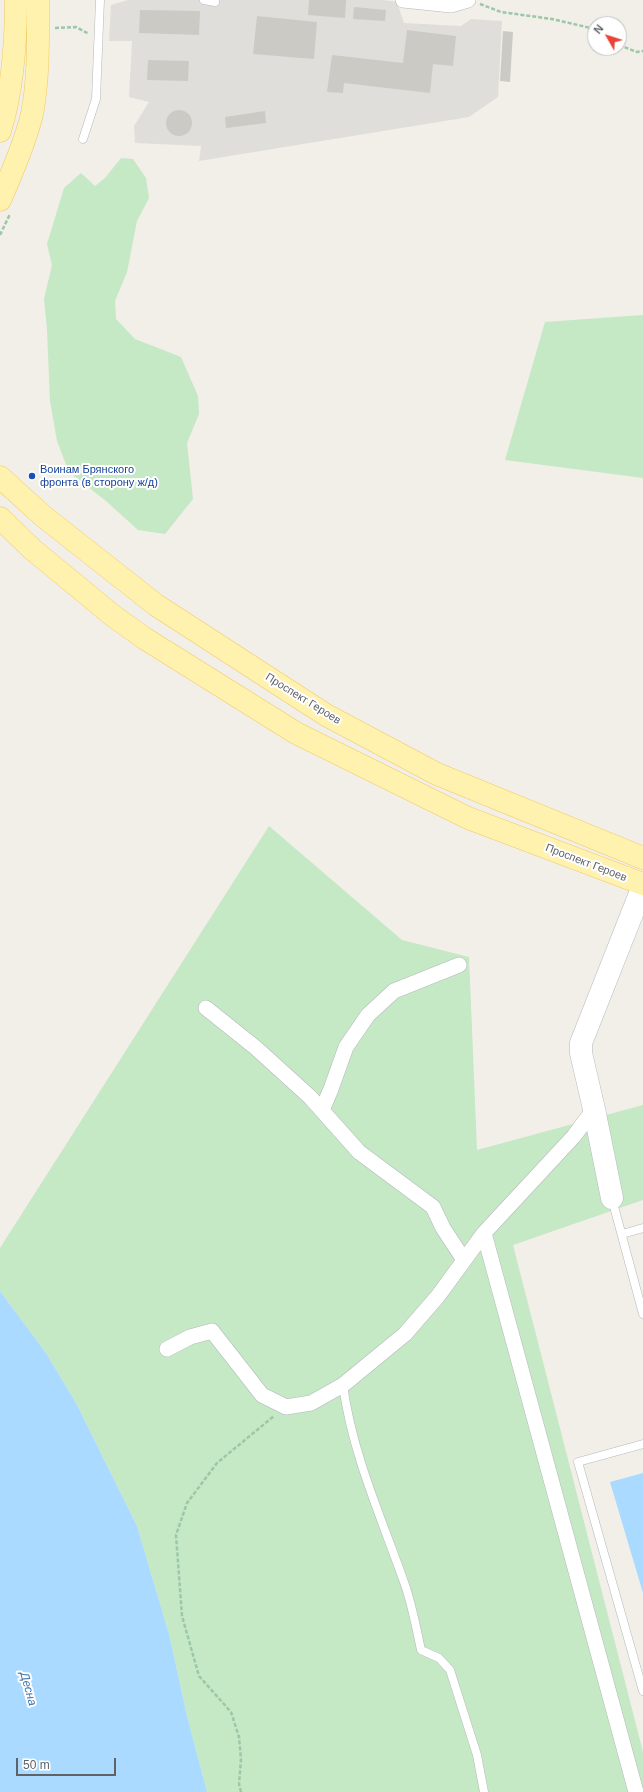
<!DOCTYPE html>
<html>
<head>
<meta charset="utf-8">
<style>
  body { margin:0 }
  #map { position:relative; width:643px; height:1792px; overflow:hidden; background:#f1efe8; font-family:Arial,sans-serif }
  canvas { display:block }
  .north { position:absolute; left:587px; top:16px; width:40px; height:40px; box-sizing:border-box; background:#fff; border:1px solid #bfc1c3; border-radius:50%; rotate:309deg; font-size:11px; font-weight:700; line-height:16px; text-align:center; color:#5f6368 }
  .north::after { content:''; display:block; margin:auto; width:14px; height:18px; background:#ea4335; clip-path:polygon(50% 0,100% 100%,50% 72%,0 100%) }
  .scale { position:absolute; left:16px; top:1758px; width:100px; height:18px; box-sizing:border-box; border:2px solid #5f6368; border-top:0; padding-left:5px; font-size:12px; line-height:14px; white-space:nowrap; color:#5f6368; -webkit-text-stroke:3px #fff; paint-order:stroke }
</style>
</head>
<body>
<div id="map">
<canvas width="643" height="1792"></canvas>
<div class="north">N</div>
<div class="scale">50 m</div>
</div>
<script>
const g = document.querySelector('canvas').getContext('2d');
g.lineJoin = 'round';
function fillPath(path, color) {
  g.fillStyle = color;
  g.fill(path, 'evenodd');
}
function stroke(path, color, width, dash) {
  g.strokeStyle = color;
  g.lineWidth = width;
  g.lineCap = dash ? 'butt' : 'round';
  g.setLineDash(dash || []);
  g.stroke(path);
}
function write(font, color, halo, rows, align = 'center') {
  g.font = font + ' Arial,sans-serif';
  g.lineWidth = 4;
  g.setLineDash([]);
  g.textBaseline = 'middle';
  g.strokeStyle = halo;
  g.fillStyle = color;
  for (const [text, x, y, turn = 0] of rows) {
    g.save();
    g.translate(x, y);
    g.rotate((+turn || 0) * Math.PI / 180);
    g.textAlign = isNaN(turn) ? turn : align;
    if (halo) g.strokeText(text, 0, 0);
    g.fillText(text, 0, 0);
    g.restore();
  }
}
const industrial = new Path2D(`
  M128,0h255l14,2 7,21 57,3 10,-7 31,2 -4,76 -29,20 -270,44 2,-15 -66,-3 -1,-17 15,-24 -20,-5 3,-56h-23l2,-36z`);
const green = new Path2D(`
  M121,158l12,1 13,19 3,20 -12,23 -10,51 -12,29 1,18 19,20 46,18 17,39 1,18 -12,29 6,56 -28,35 -27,-4 -32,-29 -37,-29 -12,-31 -7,-40 -3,-72 -3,-30 8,-34 -5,-21 17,-56 17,-15 14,13 10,-8z
  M643,315v163l-138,-18 40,-138z
  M269,826l133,114 67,17 8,193 166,-45v95l-130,45 130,507v40h-436l-20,-76 -18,-82 -32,-108 -61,-123 -30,-50 -46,-62v-43z`);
const water = new Path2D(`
  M0,1291l46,62 30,50 61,123 32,108 18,82 20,76h-207z
  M643,1473v120l-33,-111z`);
const building = new Path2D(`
  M309,0h37l-1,18 -37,-3z
  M354,7l32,3 -1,11 -32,-2z
  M140,10l60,1 -1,24 -60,-2z
  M257,16l60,6 -3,37 -61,-5z
  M407,30l49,6 -3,30 -20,-2 -3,29 -86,-10 -1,10 -16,-1 5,-37 71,8z
  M503,31l10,1 -3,50 -10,-1z
  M148,60l41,1 -1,20 -41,-1z
  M166 123a13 13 0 1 1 26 0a13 13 0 1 1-26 0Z
  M265,111l1,12 -40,5 -1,-11z`);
const path = new Path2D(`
  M480,4l21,8 51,7 43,10
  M55,28l21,-1 13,7
  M619,45l18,7 6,-1
  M0,235l10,-21
  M241,1792l-2,-8 2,-25 -2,-22 -8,-25 -32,-36 -17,-60 -6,-81 11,-32 30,-40 57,-47`);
const lane = new Path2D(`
  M204,0l11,2
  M83,139l13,-40 4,-99
  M612,1199l31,115
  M622,1234l21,-6
  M343,1385c9,68 38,132 61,197 8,22 12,45 17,68l18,8 11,12 27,85 7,37
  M643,1444l-65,18 65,229`);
const street = new Path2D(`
  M403,0l48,5 17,-5
  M206,1008l50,40 54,49 49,55 74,55 10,21 21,32
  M322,1110l9,-21 15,-42 22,-32 26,-24 65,-26
  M484,1233l152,559
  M167,1349l23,-12 22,-6 50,64 24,12 25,-4 32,-18 62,-51 33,-38 46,-63 90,-97 20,-27`);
const secondary = new Path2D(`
  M612,1198l-18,-89 -13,-56v-10l62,-157`);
const primary = new Path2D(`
  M0,131c13,-42 16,-87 16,-131
  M0,200c12,-27 25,-57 32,-86 7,-35 6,-78 6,-114
  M0,477l43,39 113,89 170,110 111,59 206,84
  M0,518l32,31 80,66 32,23 152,95 172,85 175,66`);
const markers = [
  [32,476,4,"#1a4fb4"]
];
const transitNames = [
  ["Воинам Брянского",40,470],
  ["фронта (в сторону ж/д)",40,483]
];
const streetNames = [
  ["Проспект Героев",303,699,32],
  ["Проспект Героев",586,863,21]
];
const waterNames = [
  ["Десна",28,1689,75]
];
fillPath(industrial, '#e0deda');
fillPath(green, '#c5e8c5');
fillPath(water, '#aadaff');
fillPath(building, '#cccac5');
stroke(lane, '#b5b8bc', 9);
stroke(street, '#b5b8bc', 16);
stroke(secondary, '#b6babf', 23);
stroke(primary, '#f2c960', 23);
stroke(path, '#9cc7a9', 2.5, [4, 2]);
stroke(lane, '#fff', 8);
stroke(street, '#fff', 15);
stroke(secondary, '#fff', 22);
stroke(primary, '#fff2af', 22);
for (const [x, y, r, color] of markers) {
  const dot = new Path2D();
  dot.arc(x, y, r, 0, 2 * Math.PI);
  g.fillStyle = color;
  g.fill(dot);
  stroke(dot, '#fff', 1.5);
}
write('11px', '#164399', '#fff', transitNames, 'left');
write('11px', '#5f6368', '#fff', streetNames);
write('italic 12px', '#4174aa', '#fff', waterNames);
</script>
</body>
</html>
